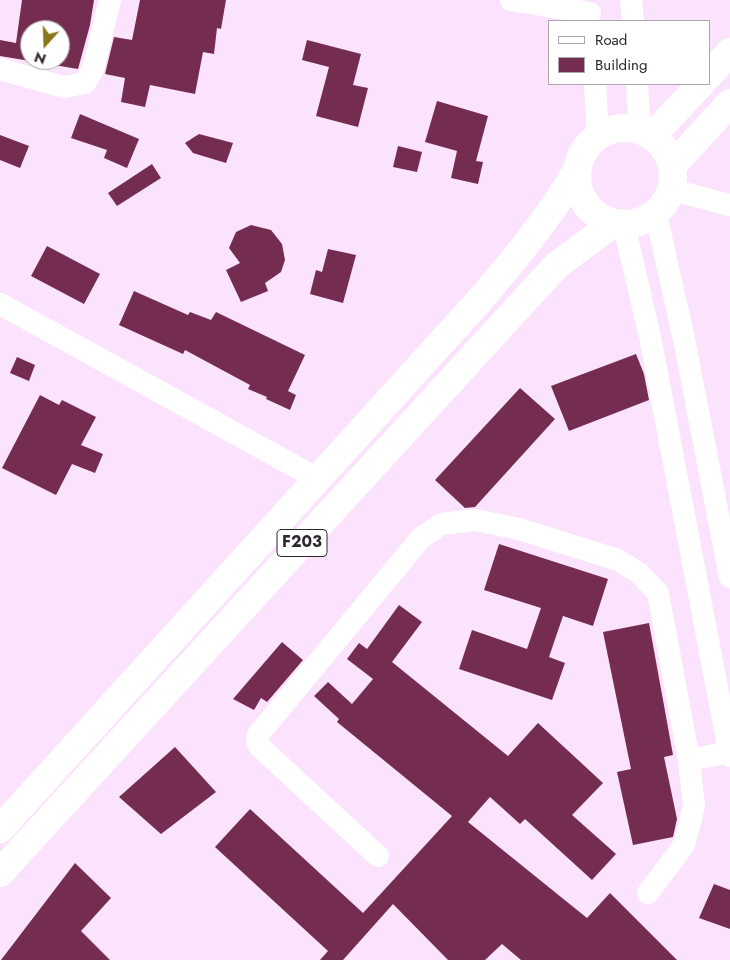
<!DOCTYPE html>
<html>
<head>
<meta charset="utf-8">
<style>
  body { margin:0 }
  #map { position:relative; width:730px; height:960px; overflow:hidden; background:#fce3fd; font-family:Jost,sans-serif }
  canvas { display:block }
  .legend { position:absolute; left:548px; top:20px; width:162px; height:65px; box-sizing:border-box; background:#fff; border:1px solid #aba7ab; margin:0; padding:6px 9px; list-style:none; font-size:15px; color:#2d242d }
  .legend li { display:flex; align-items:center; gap:10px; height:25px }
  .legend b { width:25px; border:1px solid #aba7ab }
  .north { position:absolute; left:20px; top:20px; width:50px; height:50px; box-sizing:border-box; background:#fff; border:1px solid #aba7ab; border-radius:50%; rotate:200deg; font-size:14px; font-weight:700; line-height:20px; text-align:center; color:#2d242d }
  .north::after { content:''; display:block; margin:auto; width:18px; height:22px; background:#8b771b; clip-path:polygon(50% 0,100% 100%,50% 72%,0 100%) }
</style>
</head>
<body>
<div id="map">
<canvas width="730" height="960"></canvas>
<ul class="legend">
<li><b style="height:6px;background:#fff"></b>Road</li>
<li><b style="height:14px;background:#752c51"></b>Building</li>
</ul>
<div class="north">N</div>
</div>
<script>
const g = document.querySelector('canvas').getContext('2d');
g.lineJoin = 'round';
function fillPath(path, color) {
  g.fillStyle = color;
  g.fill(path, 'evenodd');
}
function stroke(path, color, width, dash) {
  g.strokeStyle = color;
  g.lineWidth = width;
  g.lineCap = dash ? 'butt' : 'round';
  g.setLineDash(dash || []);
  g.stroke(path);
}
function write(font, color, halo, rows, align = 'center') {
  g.font = font + ' Jost,sans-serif';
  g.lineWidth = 5;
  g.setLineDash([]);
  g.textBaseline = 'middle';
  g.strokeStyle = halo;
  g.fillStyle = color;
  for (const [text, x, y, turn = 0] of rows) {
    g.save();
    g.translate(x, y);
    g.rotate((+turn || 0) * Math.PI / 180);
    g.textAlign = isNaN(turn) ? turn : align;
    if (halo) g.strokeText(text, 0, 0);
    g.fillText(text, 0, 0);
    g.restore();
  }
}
const building = new Path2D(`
  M22,0h72l-4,25 -12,44 -78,-13v-16l16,3zM30,30h30v30h-30z
  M140,0h86l-5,29 -4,-1 -3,26 -11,-2 -8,42 -45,-9 -5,22 -24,-5 4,-24 -20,-4 9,-37 18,3z
  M307,40l54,14 -8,31 15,3 -10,39 -42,-11 13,-49 -27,-7z
  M437,101l51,15 -12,45 7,1 -5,22 -27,-6 6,-27 -32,-9z
  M80,114l59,25 -12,29 -23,-10 3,-8 -36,-12z
  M199,134l34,9 -7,20 -33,-10 -8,-10z
  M0,135l29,11 -9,22 -20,-8z
  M398,146l24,6 -5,20 -24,-5z
  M152,164l9,14 -44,28 -9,-13z
  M251,225l20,5 11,14 3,16 -4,12 -16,11 3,8 -27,11 -15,-32 14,-7 -11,-15 7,-16z
  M47,246l53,28 -16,30 -53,-28z
  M328,249l28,6 -13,48 -33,-9 6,-24 6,2z
  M134,291l54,24 2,-3 21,8 5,-8 89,43 -17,36 8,4 -6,15 -24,-11 1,-2 -19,-8 2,-4 -65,-35 -2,4 -64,-29z
  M636,354l8,20 5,26 -80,31 -18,-45z
  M17,357l18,8 -6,16 -19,-8z
  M520,388l35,31 -80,88 -10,1 -30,-28z
  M40,395l19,10 3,-5 34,17 -15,28 22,9 -8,19 -23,-9 -16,31 -54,-27z
  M499,544l109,35 -15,47 -30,-10 -14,41 16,6 -13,37 -93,-31 13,-39 55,19 14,-41 -57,-18z
  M399,605l23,17 -30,40 116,94 30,-33 65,60 -31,32 44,39 -24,26 -67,-61 -5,5 -30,-27 -22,25 119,96 23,-25 67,67h-156l-19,-16 -17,16h-37l-55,-56 -50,56h-23l8,-9 -113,-104 35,-38 113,104 89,-97 -115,-94 2,-3 -25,-23 14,-14 24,22 21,-25 -26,-20 12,-16 8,6z
  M649,623l24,132 -9,2 13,62 -4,18 -40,8 -16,-73 14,-3 -28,-137z
  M282,642l21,18 -36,42 -6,-4 -7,12 -21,-11z
  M175,747l41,45 -55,42 -42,-37z
  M75,863l36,35 -30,33 29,29h-109z
  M714,884l16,6v39l-31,-11z`);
const minor = new Path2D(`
  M511,0l79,13
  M631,0l2,21
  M0,69l64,18 21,-4 8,-14 17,-69
  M595,84l3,52
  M637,84l3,46
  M672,190l58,15
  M656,215l28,124 46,238
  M624,225l26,112 80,419
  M0,304l318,175
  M378,856l-118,-109 -3,-6 1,-6 163,-197 20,-14 34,-4 44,9 99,31 21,13 19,20 31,167 41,-8
  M648,893l36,-48 10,-39 -5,-46`);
const major = new Path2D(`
  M709,75l21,-23
  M577 176a48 48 0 1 1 96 0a48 48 0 1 1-96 0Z
  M652,136l49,-52
  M673,165l57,-62
  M0,829l479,-528c36,-42 70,-83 98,-131
  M0,873l557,-608 57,-42`);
const shields = [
  [302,543,50]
];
const shieldNames = [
  ["F203",302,543]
];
fillPath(building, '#752c51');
stroke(minor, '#fff', 22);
stroke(major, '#fff', 28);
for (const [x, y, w] of shields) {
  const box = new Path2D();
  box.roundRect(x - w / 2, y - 13.5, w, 27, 4);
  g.fillStyle = '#fff';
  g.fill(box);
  stroke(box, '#2d242d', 1);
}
write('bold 16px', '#2d242d', null, shieldNames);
</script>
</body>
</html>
